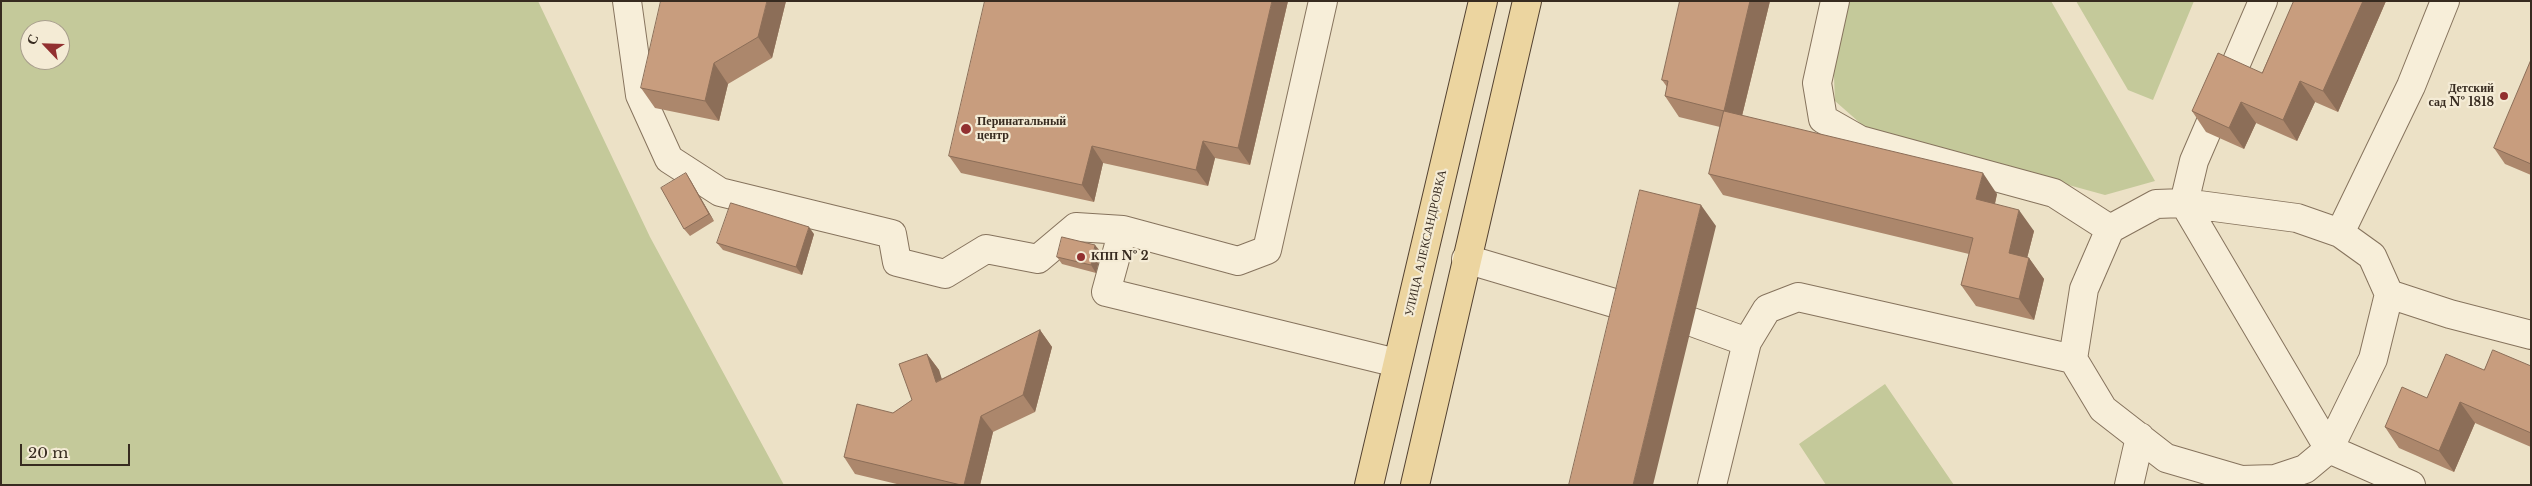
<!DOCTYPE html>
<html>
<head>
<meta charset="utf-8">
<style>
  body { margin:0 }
  #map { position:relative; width:2532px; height:486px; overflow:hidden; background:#ece1c6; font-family:"Libre Baskerville",serif }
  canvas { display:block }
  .frame { position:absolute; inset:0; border:2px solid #372b20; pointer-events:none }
  .north { position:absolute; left:20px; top:20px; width:50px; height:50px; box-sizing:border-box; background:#f4ebd5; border:1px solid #a89e8d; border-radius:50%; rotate:294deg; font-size:14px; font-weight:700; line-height:20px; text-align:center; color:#372b20 }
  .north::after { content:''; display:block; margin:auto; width:18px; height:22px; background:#923030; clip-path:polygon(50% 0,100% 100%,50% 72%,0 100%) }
  .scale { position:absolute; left:20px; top:444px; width:110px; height:22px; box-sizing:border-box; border:2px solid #372b20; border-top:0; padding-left:6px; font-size:15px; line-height:18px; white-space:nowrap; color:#372b20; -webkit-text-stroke:4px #f4ebd5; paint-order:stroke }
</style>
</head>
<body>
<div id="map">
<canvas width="2532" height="486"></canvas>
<div class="frame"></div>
<div class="north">С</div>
<div class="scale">20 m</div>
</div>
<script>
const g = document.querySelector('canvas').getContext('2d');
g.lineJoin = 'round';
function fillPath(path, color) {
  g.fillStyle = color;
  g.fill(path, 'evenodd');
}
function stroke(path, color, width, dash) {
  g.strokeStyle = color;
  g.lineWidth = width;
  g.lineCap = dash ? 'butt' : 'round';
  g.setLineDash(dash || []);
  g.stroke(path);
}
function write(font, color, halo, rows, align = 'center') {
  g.font = font + ' "Libre Baskerville",serif';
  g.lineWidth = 4.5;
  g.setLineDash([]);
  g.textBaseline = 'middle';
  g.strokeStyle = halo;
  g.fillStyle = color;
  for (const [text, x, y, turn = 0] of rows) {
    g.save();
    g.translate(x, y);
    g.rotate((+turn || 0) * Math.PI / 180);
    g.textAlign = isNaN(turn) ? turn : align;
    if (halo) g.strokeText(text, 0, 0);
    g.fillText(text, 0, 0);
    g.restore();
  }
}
const green = new Path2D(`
  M1,1h537l112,236 134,248h-783zM30,30h30v30h-30z
  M1845,1h206l104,180 -50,14 -237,-65 -33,-29 -2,-48z
  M2076,1h118l-41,99 -25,-10z
  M1885,384l69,101h-128l-27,-41z`);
const minor = new Path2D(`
  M627,1l13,94 29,64 51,33 172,42 5,28 48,12 41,-25 52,10 38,-32 47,3 115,31 29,-11 56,-249
  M1835,1l-18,82 6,36 37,21 194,53 56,36 -26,60 -11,70 30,50 63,49 75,22 34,-1 30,-10 24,-20 44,-90 16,-65
  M2263,1l-69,160 -10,42 113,15 43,15
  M2445,1l-34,85 -71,147 32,23 17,38 61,20 81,21
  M2110,229l46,-25 28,-1 145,246 82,36
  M1123,230l-17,62 291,71
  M1466,259l165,49
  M1692,322l55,20
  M1712,485l35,-143 20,-33 31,-12 275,62
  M2129,485l11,-48`);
const major = new Path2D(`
  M1369,485l114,-484
  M1415,485l112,-484`);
const wall = new Path2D(`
  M786,1l-14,57 -44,26 -9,37 -64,-13 -14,-20z
  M1288,1l-38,164 -35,-7 -7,28 -105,-23 -9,39 -133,-29 -12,-17z
  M1680,1h90l-28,115 255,78 -2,10 39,27 -7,27h2l15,21 -10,41 -58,-14 -15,-21 8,-31 -246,-59 -14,-21 11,-47 -41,-10 -14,-21 2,-9 -5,-7z
  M2294,1h92l-48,111 -23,-10 -18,39 -41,-18 -12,26 -38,-17 -14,-21 70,-38z
  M2531,60v115l-26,-11 -11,-16z
  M686,173l28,48 -24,15 -6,-7z
  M814,234l-12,41 -79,-25 -6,-7z
  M1101,252l-5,21 -34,-9 -5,-7z
  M1040,330l12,17 -17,65 -42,20 -13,53h-79l-46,-11 -11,-17 49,-44 19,-13 15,-46 12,16 2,9z
  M2531,366v81l-56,-24 -21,49 -55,-24 -14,-21 42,-29 57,-28z`);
const shadedWall = new Path2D(`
  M767,1h19l-14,57 -14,-21z
  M1272,1h16l-38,164 -12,-17z
  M1750,1h20l-32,131 -14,-21z
  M2363,1h23l-48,111 -15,-21z
  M714,63l14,21 -9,37 -14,-20z
  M2300,81l15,21 -18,39 -14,-21z
  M2241,102l15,21 -12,26 -15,-21z
  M1203,141l12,17 -7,28 -12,-16z
  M1092,146l11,17 -9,39 -12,-17z
  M686,173l5,8 23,40 -5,-7z
  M1983,173l14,21 -6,26 -15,-21z
  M1701,205l15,21 -63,259h-20z
  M2019,210l15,21 -11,43 -14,-21z
  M809,227l5,7 -12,41 -6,-8z
  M1095,245l6,7 -5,21 -5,-8z
  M2029,258l15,21 -10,41 -15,-21z
  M1040,330l12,17 -17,65 -12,-17z
  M927,354l12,16 9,28 -12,-16z
  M2460,402l15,21 -21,49 -15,-21z
  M981,416l12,16 -13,53h-16z`);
const building = new Path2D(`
  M661,1h106l-9,36 -44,26 -9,38 -64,-13z
  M985,1h287l-34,147 -35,-7 -7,29 -104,-24 -10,39 -133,-29z
  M1680,1h70l-26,110 -59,-15 3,-15 -6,-1z
  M2294,1h69l-40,90 -23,-10 -17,39 -42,-18 -12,26 -37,-17 26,-58 44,20z
  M2531,60v104l-37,-16z
  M1724,111l259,62 -7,26 43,11 -10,43 20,5 -10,41 -58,-14 12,-47 -264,-64z
  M686,173l23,41 -25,15 -23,-41z
  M1640,190l61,15 -68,280h-64z
  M731,203l78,24 -13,40 -79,-24z
  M1062,237l33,8 -4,20 -34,-8z
  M1040,330l-17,65 -42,21 -17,69h-3l-117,-28 13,-53 36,9 19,-13 -13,-36 28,-10 9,28z
  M2493,350l38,16v67l-71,-31 -21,49 -54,-24 17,-40 25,11 19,-44 38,16z`);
const markers = [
  [2504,96,5,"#923030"],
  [966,129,6,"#923030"],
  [1081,257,5,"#923030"]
];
const poiNames = [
  ["Детский",2494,89,"right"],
  ["сад № 1818",2494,103,"right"],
  ["Перинатальный",977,122],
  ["центр",977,136],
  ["КПП № 2",1091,257]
];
const streetNames = [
  ["УЛИЦА АЛЕКСАНДРОВКА",1426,243,-77]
];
fillPath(green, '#c4c99a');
stroke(minor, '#86735d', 30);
stroke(major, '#544231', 30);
stroke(minor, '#f7eed9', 28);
stroke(major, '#ecd5a0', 28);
fillPath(wall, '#ac876c');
fillPath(shadedWall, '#8c6e58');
fillPath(building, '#c89d7e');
stroke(building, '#8c6e58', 1);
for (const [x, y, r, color] of markers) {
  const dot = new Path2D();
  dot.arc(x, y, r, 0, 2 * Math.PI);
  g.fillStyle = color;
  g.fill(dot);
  stroke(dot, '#f4ebd5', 2);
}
write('bold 12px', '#372b20', '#f4ebd5', poiNames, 'left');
write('12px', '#372b20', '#f4ebd5', streetNames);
</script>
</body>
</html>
